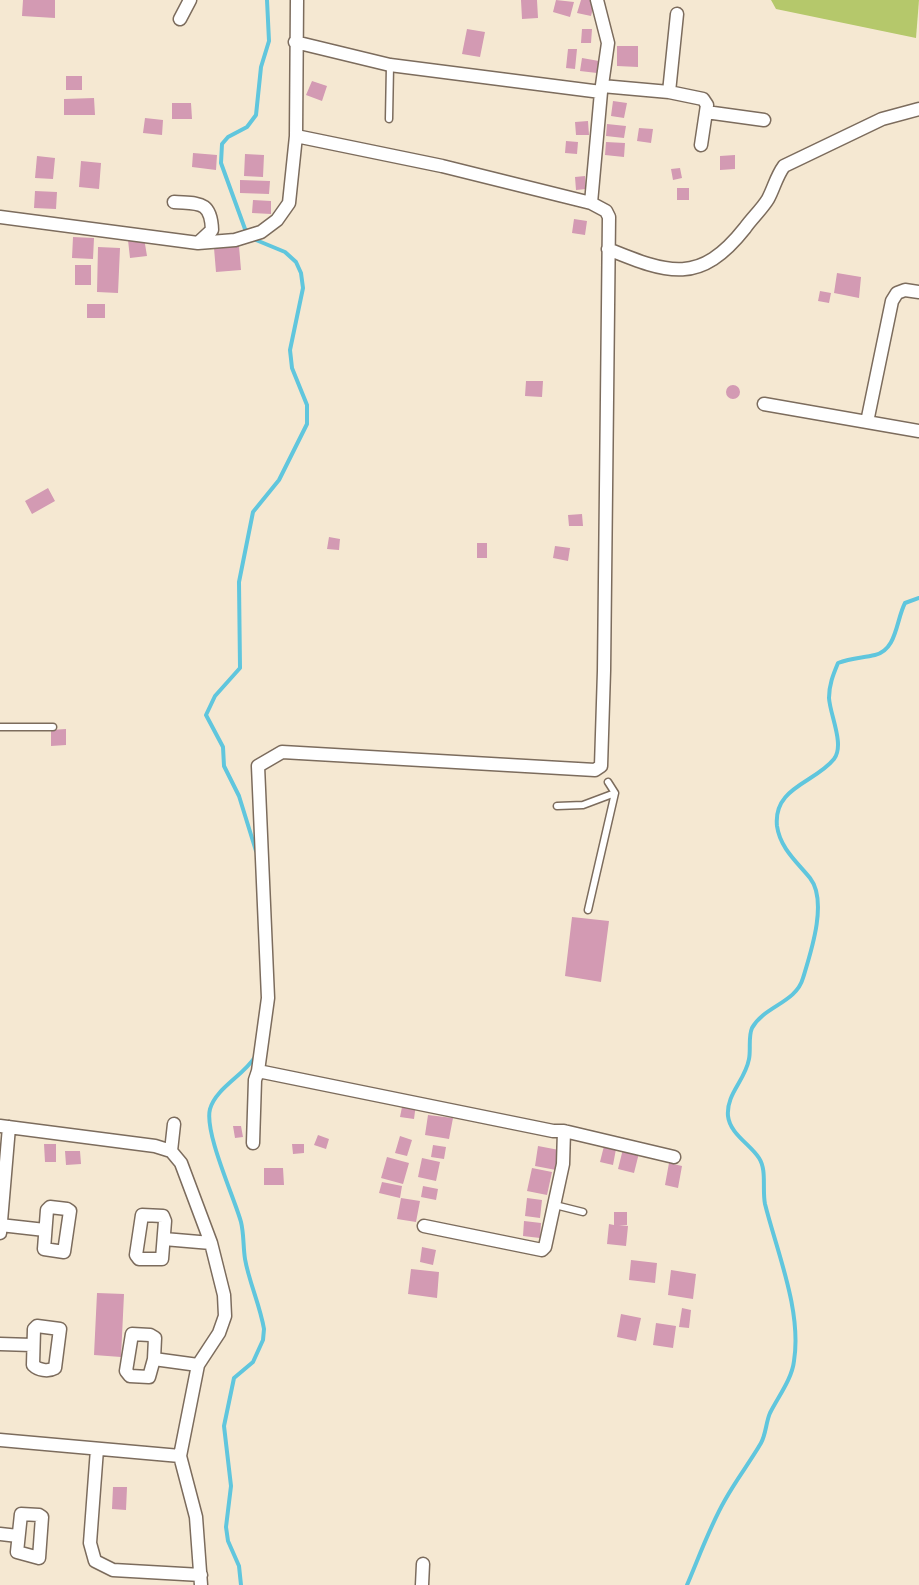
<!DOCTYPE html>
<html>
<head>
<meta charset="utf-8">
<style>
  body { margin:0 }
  canvas { display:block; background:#f5e8d2 }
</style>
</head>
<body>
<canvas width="919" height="1585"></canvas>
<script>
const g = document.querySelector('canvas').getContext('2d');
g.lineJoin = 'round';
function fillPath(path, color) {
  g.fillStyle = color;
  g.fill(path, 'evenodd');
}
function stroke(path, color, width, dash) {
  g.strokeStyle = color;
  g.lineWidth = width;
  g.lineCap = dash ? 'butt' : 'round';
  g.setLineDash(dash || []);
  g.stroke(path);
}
const green = new Path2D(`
  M771,0h148l-3,38 -140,-29z`);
const stream = new Path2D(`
  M256,851l-17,-55 -15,-30 -1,-19 -17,-32 9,-19 25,-28 -1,-86 14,-70 26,-32 28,-56v-19l-15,-37 -2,-18 13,-62 -2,-15 -5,-11 -11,-10 -29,-12 -11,-11 -24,-66 1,-19 6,-7 19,-10 9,-12 5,-48 8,-26 -2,-41
  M241,1585l-2,-19 -11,-25 -2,-14 5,-41 -7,-60 10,-48 19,-16 10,-22 1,-11c-4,-24 -15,-47 -19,-70 -2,-13 -1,-25 -4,-37 -7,-25 -37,-90 -31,-113 6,-21 33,-33 45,-52
  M687,1585c12,-28 23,-59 38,-85 11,-20 25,-38 36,-57 5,-9 5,-21 9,-30 8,-16 22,-34 24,-52 8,-50 -17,-109 -29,-157 -3,-15 2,-34 -6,-46 -9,-14 -29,-24 -31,-42 -2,-22 17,-35 21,-57 2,-9 -1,-22 3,-31 12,-22 44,-25 51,-50 8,-26 25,-77 7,-100 -13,-16 -30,-30 -33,-52 -4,-39 38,-43 57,-67 11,-14 -4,-44 -5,-61 0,-13 4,-23 9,-35 13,-5 24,-5 37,-8 22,-5 21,-35 30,-52l14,-5`);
const building = new Path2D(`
  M23,0h32v18l-33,-2z
  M521,0h16l1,18 -16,1z
  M556,0l18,2 -4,15 -17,-5z
  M581,0h14l-4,16 -14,-3z
  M467,29l18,3 -5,25 -18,-3z
  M582,29h10l-1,14h-10z
  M617,46h21v21l-21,-1z
  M568,49h9l-2,20 -9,-1z
  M582,58l17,3 -2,12 -17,-2z
  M66,76h16v14h-16z
  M312,81l15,5 -5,15 -16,-6z
  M94,98l1,17h-31v-16z
  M613,101l14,2 -3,15 -13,-2z
  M172,103h19l1,16h-20z
  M145,118l18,2 -1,15 -19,-2z
  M588,121l1,14h-13l-1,-13z
  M607,124l19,2 -2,12 -18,-2z
  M639,128l14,1 -2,14 -14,-2z
  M566,141l12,1 -1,12 -12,-1z
  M606,142l19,1 -1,14 -19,-2z
  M193,153l24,2 -1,15 -24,-3z
  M245,154l19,1 -1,22 -19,-1z
  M735,155v14l-15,1v-14z
  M37,156l18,2 -2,21 -18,-1z
  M81,161l20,2 -2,26 -20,-2z
  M680,168l2,10 -9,2 -2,-11z
  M585,176l1,13 -10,1 -1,-13z
  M240,180l30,1 -1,13 -29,-1z
  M677,188h12v12h-12z
  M35,191l22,1 -1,17 -22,-1z
  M253,200l18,1v13l-19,-1z
  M574,219l13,2 -2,14 -13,-2z
  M73,237l21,1 -1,21 -21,-1z
  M144,238l3,18 -17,2 -2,-18z
  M239,246l2,24 -25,2 -2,-24z
  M98,247l22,1 -2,45 -21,-1z
  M75,265h16v20h-16z
  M837,273l24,4 -2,21 -25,-5z
  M820,291l11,2 -2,10 -11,-2z
  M87,304h18v14h-18z
  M526,381h17l-1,16 -17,-1z
  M726 392a7 7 0 1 1 14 0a7 7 0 1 1-14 0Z
  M48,488l7,13 -23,13 -7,-13z
  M582,514l1,12h-14l-1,-11z
  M329,537l11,2 -1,11 -12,-1z
  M477,543h10v15h-10z
  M555,546l15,2 -2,13 -15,-3z
  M66,729v16l-15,1v-16z
  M572,917l37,4 -8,61 -36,-6z
  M403,1102l13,2 -2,15 -14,-2z
  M428,1115l25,3 -4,21 -24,-4z
  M233,1126h8l2,11 -8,1z
  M318,1135l11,4 -3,10 -12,-4z
  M400,1136l12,4 -5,16 -12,-3z
  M44,1144h12v18h-11z
  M292,1144h12v9l-11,1z
  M433,1145l13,2 -2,12 -13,-2z
  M538,1146l21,4 -3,20 -21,-4z
  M604,1146l12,3 -3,16 -13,-3z
  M623,1149l16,4 -5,20 -16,-4z
  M65,1151h15l1,13 -15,1z
  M387,1157l22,6 -6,21 -22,-6z
  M422,1158l18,4 -4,19 -18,-4z
  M669,1163l13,3 -4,22 -13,-3z
  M264,1168h19l1,17h-20z
  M532,1168l20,4 -5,23 -20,-4z
  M382,1182l20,4 -2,12 -21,-5z
  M423,1186l15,3 -2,11 -15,-3z
  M401,1198l19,3 -4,21 -19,-3z
  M527,1198l15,2 -2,18 -15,-2z
  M614,1212h13v13h-8l9,1 -2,20 -19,-2 2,-20 5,1z
  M524,1221l17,2 -1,15 -17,-2z
  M422,1247l14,3 -3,15 -13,-3z
  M631,1260l26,3 -2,20 -26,-3z
  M411,1269l28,3 -2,26 -29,-4z
  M671,1270l25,4 -3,25 -25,-4z
  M97,1293l27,1 -3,63 -27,-2z
  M682,1308l9,2 -2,18 -10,-1z
  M621,1314l20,4 -5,23 -19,-4z
  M656,1323l20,3 -3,22 -20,-3z
  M113,1487h14l-1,23 -14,-1z`);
const lane = new Path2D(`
  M389,119l1,-53
  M0,727h53
  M557,806l26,-1 32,-12
  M588,910l27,-117 -7,-11
  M555,1205l28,7`);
const street = new Path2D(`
  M297,0l-1,136 146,30 149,37 15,8 3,6 -5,454 -3,95 -6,4 -313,-18 -24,14 10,232 -10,73 295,60h11l-1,33 -18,83 -3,3 -118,-24
  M597,0l11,43 -7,49
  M180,19l10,-19
  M295,42l95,23 211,27 -10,111
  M602,86l67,6 34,7 4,6 -6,40
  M669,92l8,-78
  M706,112l58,8
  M174,202c24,2 37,-2 38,28l-14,13
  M0,217l198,26 37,-3 26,-8 16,-12 12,-17 7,-67
  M608,249c61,25 92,36 137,-21 7,-10 17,-19 23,-29 6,-11 8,-22 16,-33l98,-47 37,-10
  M764,404l155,27
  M867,422l25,-121 5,-8 8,-3 14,2
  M0,1126l155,20 16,5 10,12 30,80 13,52 1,21 -6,17 -21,32 -18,91 16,61 5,68
  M564,1131l110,26
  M253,1143l2,-63 3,-9
  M171,1151l3,-27
  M50,1207l17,2 3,2 -6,41 -20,-3 3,-39z
  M142,1215l21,1 2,5 -3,38h-23l-3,-4z
  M0,1225l45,5
  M0,1233l9,-106
  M164,1239l47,4
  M37,1326l23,3 -5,39c-7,4 -17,2 -22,-3l1,-36z
  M132,1334l18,1 5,3 -1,21 -5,18 -19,-1 -4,-5z
  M0,1344l32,1
  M154,1359l44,6
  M0,1440l180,16
  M97,1449l-7,94 5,18 18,9 88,5
  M21,1514l18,1 3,2 -3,41 -22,-6z
  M0,1534l18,2
  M422,1585l1,-21`);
fillPath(green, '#b5c86b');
stroke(stream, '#60c6dd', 4);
fillPath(building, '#d39ab3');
stroke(lane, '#7c6c5d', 9);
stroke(street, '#7c6c5d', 15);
stroke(lane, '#fff', 6);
stroke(street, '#fff', 12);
</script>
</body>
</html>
